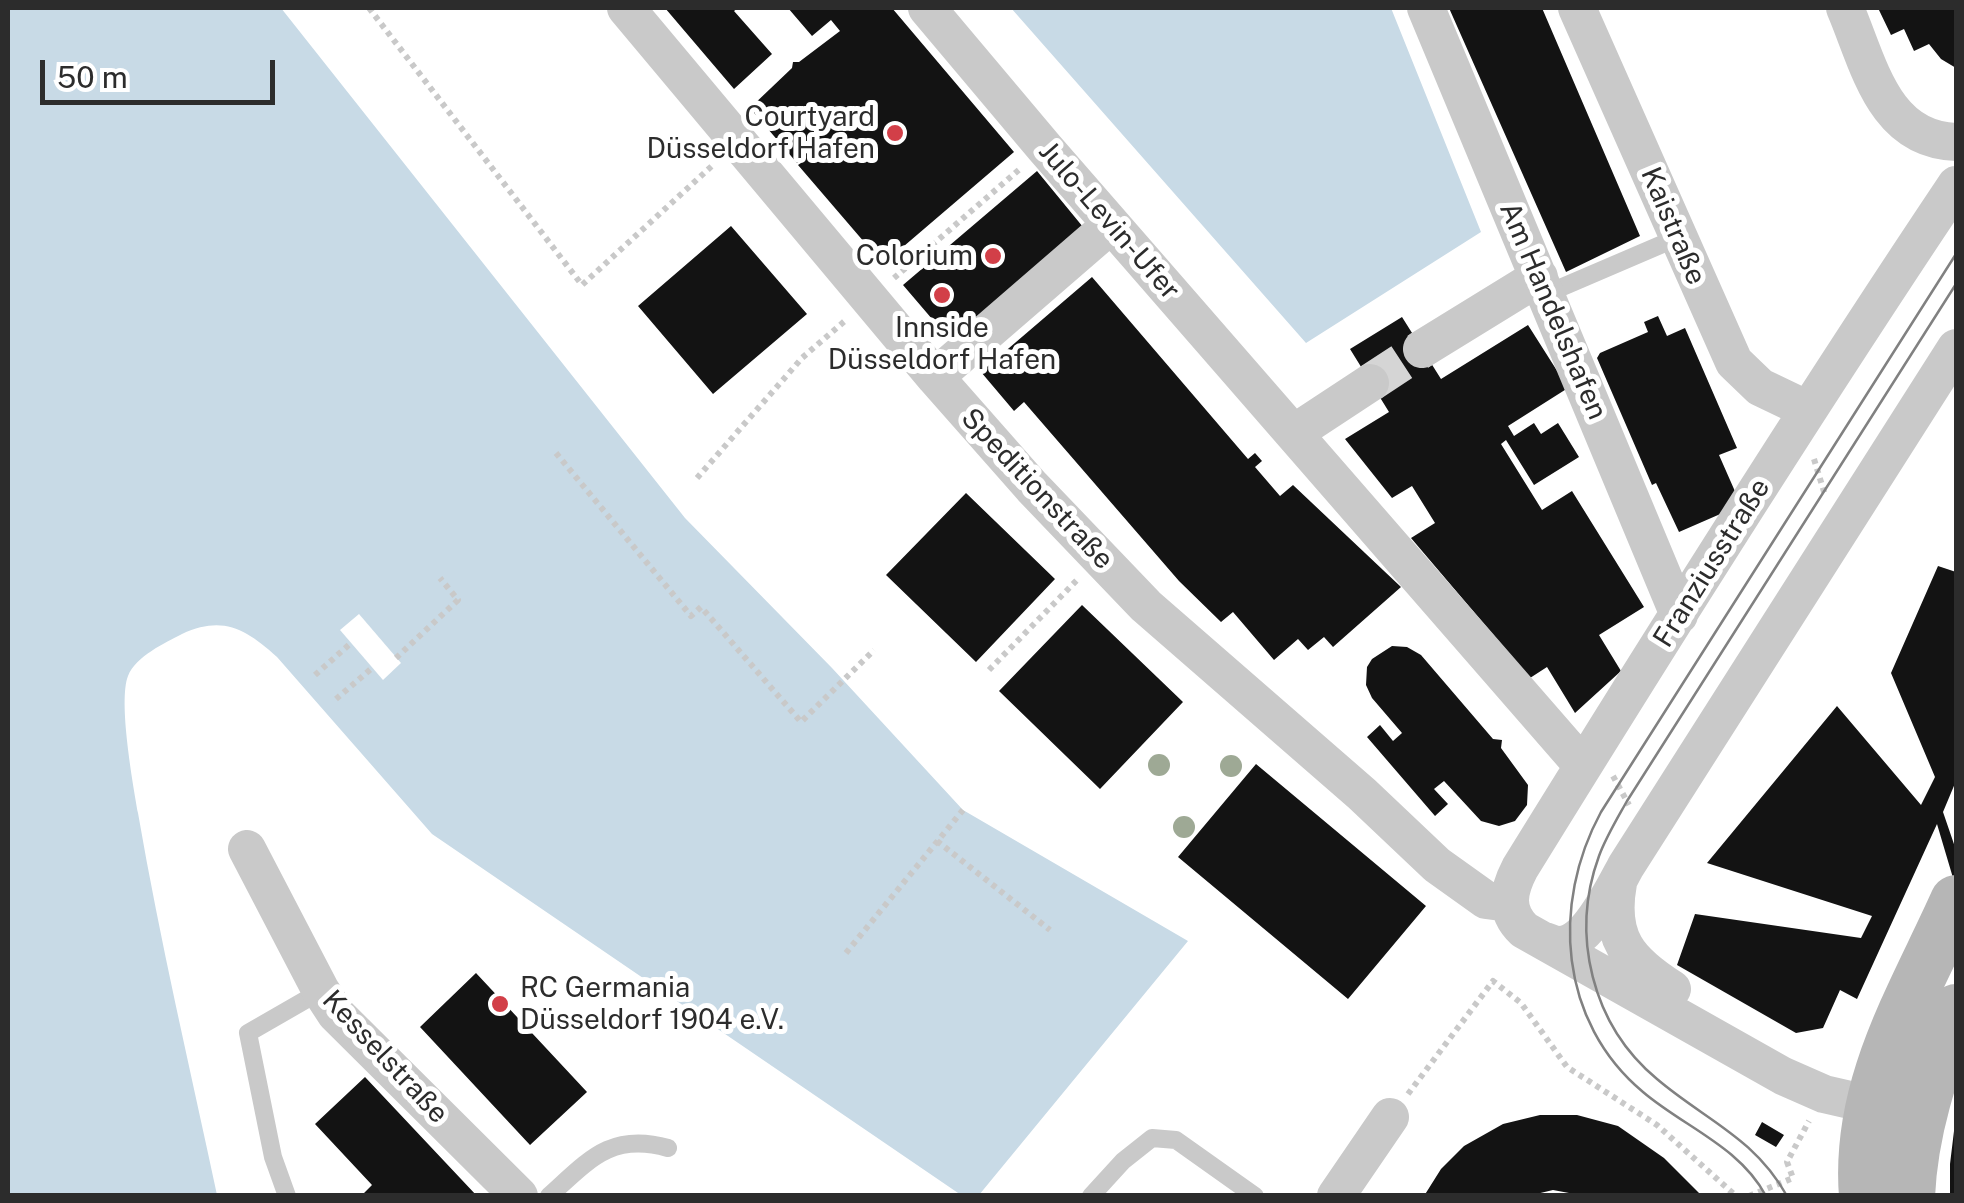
<!DOCTYPE html>
<html>
<head>
<meta charset="utf-8">
<style>
  body { margin:0 }
  #map { position:relative; width:1964px; height:1203px; overflow:hidden; background:#fff; font-family:"Public Sans",sans-serif }
  canvas { display:block }
  .frame { position:absolute; inset:0; border:10px solid #2c2c2c; pointer-events:none }
  .scale { position:absolute; left:40px; top:60px; width:235px; height:45px; box-sizing:border-box; border:5px solid #2c2c2c; border-top:0; padding-left:12px; font-size:30px; line-height:35px; white-space:nowrap; color:#2c2c2c; -webkit-text-stroke:8px #fff; paint-order:stroke }
</style>
</head>
<body>
<div id="map">
<canvas width="1964" height="1203"></canvas>
<div class="frame"></div>
<div class="scale">50 m</div>
</div>
<script>
const g = document.querySelector('canvas').getContext('2d');
g.lineJoin = 'round';
function fillPath(path, color) {
  g.fillStyle = color;
  g.fill(path, 'evenodd');
}
function stroke(path, color, width, dash) {
  g.strokeStyle = color;
  g.lineWidth = width;
  g.lineCap = dash ? 'butt' : 'round';
  g.setLineDash(dash || []);
  g.stroke(path);
}
function write(font, color, halo, rows, align = 'center') {
  g.font = font + ' "Public Sans",sans-serif';
  g.lineWidth = 10;
  g.setLineDash([]);
  g.textBaseline = 'middle';
  g.strokeStyle = halo;
  g.fillStyle = color;
  for (const [text, x, y, turn = 0] of rows) {
    g.save();
    g.translate(x, y);
    g.rotate((+turn || 0) * Math.PI / 180);
    g.textAlign = isNaN(turn) ? turn : align;
    if (halo) g.strokeText(text, 0, 0);
    g.fillText(text, 0, 0);
    g.restore();
  }
}
const water = new Path2D(`
  M8,8h273l404,510 147,150 131,142 225,131 -209,254h-18l-529,-361 -155,-177c-31,-28 -54,-42 -95,-23 -17,9 -46,22 -54,42 -10,25 5,108 10,137 22,128 52,255 79,382h-209z
  M1011,8h380l90,224 -175,111z`);
const pier = new Path2D(`
  M359,614l42,49 -18,17 -43,-50z`);
const building = new Path2D(`
  M665,8h73l-4,3 38,43 -38,35z
  M788,8h104l122,144 -131,112 -85,-99 3,-2h-4l-47,-55 42,-40 1,-6h6l41,-31 -9,-11 -19,16z
  M1449,8h93l98,228 -74,36z
  M1878,8h78v60l-15,-9 -12,-15 -15,7 -10,-22 -13,6z
  M1037,171l46,56 -133,113 -47,-55z
  M731,226l76,88 -94,80 -75,-88z
  M1092,277l156,182 7,-6 7,8 -7,6 25,29 13,-11 108,102 -68,60 -9,-10 -16,13 -10,-11 -24,21 -41,-48 -12,10 -42,-41 -155,-179 -10,9 -33,-39z
  M1658,316l9,20 18,-8 52,120 -18,7 22,50 -62,27 -23,-49 -4,2 -55,-127 3,-5 48,-21 -4,-10z
  M1402,317l39,62 87,-54 40,63 -60,38 6,10 20,-13 7,11 17,-11 21,34 -45,28 -28,-45 -5,4 41,66 30,-19 72,116 -45,28 22,36 -46,42 -28,-46 -17,11 -119,-140 24,-15 -23,-37 -20,12 -47,-59 44,-27 -39,-63z
  M966,493l89,86 -79,83 -90,-87z
  M1938,566l18,6v209l-13,31 13,38v38l-19,-64 -80,175 -17,-9 -17,38 -27,5 -119,-68 18,-51 166,24 11,-22 -165,-53 130,-157 84,99 14,-28 -44,-104z
  M1082,605l101,97 -83,87 -101,-98z
  M1392,646l15,1 14,8 72,84 9,1 -1,8 27,37 -1,20 -12,16 -16,5 -18,-5 -37,-40 -10,8 14,15 -13,12 -68,-79 13,-12 13,16 9,-8 -30,-35 -6,-13 1,-18 5,-8z
  M1256,764l170,142 -78,93 -170,-142z
  M476,973l111,119 -57,53 -110,-118z
  M365,1077l112,119h-116l11,-11 -57,-61z
  M1540,1115h37l41,11 46,32 38,38h-117l-32,-6 -25,6h-104l17,-27 23,-23 39,-22z
  M1762,1122l22,13 -8,12 -21,-12z
  M1954,1131l2,65h-6v-32z`);
const streetTunnel = new Path2D(`
  M1370,383l52,-34`);
const path = new Path2D(`
  M369,8l213,277 132,-121
  M894,278l127,-110
  M556,453l135,163 10,-9 100,115 73,-72
  M1814,459l11,36
  M697,478l105,-120 45,-39
  M396,658l62,-58 -18,-22
  M989,670l88,-90
  M315,675l36,-32
  M336,699l36,-31
  M1613,776l16,29
  M937,841l113,89
  M846,953l117,-143
  M1408,1094l85,-113 28,22 46,64 90,58 79,71
  M1749,1196l44,-18 -6,-16 22,-41`);
const lane = new Path2D(`
  M1546,294l133,-57
  M287,1196l-14,-39 -25,-124 73,-42
  M549,1196c40,-36 62,-64 119,-48
  M1091,1196l32,-35 29,-23 24,2 79,56`);
const street = new Path2D(`
  M626,8l309,369 97,110 114,119 216,188 75,71 49,35 23,3
  M927,8l117,139 539,619
  M1426,8l253,607
  M1577,8l157,354 26,25 48,23
  M1845,8c24,56 38,132 111,134
  M1422,349l117,-72
  M935,377l163,-141
  M1294,433l76,-50
  M247,849l74,142 15,23 183,182
  M1618,883c-10,55 10,78 54,106
  M1544,941c5,1 10,4 15,4 28,0 55,-57 67,-79l330,-518
  M1898,1111l-74,-17 -41,-18 -259,-146c-20,-19 -16,-39 -4,-62 142,-230 286,-459 436,-683
  M1336,1196l54,-79`);
const secondary = new Path2D(`
  M1865,1196c-9,-110 48,-199 91,-295
  M1909,1196c3,-66 23,-125 47,-186`);
const tram = new Path2D(`
  M1766,1196c-27,-50 -82,-69 -123,-104 -84,-70 -92,-188 -42,-280l355,-558
  M1787,1196c-33,-59 -82,-76 -130,-117 -65,-54 -87,-144 -58,-223 7,-19 18,-37 28,-55l329,-517`);
const trees = [
  [1159,765],
  [1231,766],
  [1184,827]
];
const markers = [
  [895,133,10,"#d23f48"],
  [993,256,10,"#d23f48"],
  [942,295,10,"#d23f48"],
  [500,1004,10,"#d23f48"]
];
const poiNames = [
  ["Courtyard",875,117],
  ["Düsseldorf Hafen",875,149],
  ["Colorium",973,256],
  ["Innside",942,328,"center"],
  ["Düsseldorf Hafen",942,360,"center"],
  ["RC Germania",520,988,"left"],
  ["Düsseldorf 1904 e.V.",520,1020,"left"]
];
const streetNames = [
  ["Julo-Levin-Ufer",1109,221,49],
  ["Kaistraße",1673,226,67],
  ["Am Handelshafen",1553,311,67],
  ["Speditionstraße",1037,489,47],
  ["Franziusstraße",1712,563,-58],
  ["Kesselstraße",385,1057,47]
];
fillPath(water, '#c8dae6');
fillPath(pier, '#fff');
fillPath(building, '#131313');
stroke(streetTunnel, '#d5d5d5', 38, [38, 19]);
stroke(path, '#c9c9c9', 6, [5, 5]);
stroke(lane, '#c9c9c9', 18);
stroke(street, '#c9c9c9', 38);
stroke(secondary, '#b6b6b6', 52);
stroke(tram, '#818181', 2.5);
g.fillStyle = '#9ea995';
for (const [x, y] of trees) {
  g.beginPath();
  g.arc(x, y, 11, 0, 2 * Math.PI);
  g.fill();
}
for (const [x, y, r, color] of markers) {
  const dot = new Path2D();
  dot.arc(x, y, r, 0, 2 * Math.PI);
  g.fillStyle = color;
  g.fill(dot);
  stroke(dot, '#fff', 4);
}
write('28px', '#2c2c2c', '#fff', poiNames, 'right');
write('28px', '#2c2c2c', '#fff', streetNames);
</script>
</body>
</html>
